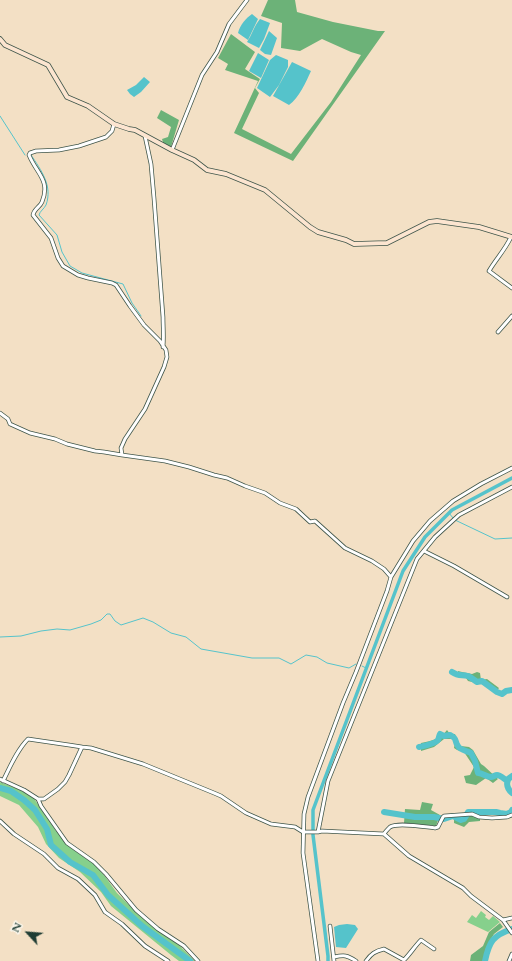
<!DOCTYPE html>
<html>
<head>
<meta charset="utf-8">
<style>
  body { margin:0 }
  #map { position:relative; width:512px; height:961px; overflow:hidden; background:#f3e0c5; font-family:Cardo,serif }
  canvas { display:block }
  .north { position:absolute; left:8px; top:913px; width:40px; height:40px; -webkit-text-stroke:3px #fbf7ec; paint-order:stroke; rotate:296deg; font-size:11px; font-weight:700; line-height:16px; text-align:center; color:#1f3d34 }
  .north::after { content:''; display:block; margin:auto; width:14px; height:18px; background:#1f3d34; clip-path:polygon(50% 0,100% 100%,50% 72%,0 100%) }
</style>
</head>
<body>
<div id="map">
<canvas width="512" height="961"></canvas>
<div class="north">N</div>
</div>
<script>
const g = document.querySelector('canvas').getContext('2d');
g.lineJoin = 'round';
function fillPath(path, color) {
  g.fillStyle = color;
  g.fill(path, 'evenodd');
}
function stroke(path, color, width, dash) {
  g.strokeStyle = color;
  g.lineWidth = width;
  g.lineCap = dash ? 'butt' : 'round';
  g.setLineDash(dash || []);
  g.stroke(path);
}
const green = new Path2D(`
  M0,782l18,7 15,8 23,34 15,17 23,16 10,11 13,18 21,21 21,18 20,13 16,16h-16l-8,-6 -60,-49 -10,-14 -21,-20 -21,-14 -13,-14 -8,-17 -19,-22 -19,-9z
  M481,911l5,4 -1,2 4,3 4,-4 7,6 -12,10 -21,-10 5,-7 4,3z`);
const forest = new Path2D(`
  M268,0h27l2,12 36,10 45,9h7l-92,130 -59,-28 24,-52 -33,-11 3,-6 -10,-6 13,-24 24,18 -10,17 15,10 -5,9 4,5 -17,36 49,25 40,-52 30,-47 -10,-3 -29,-13 -22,12 -19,-3 1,-25 -21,-7z
  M161,110l18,10 -8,27 -6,2 -3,-10 6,-2 3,-10 -14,-9z
  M458,671l4,1 10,2 5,-2 3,1 1,7 6,-1 12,9 -3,4 -13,-9h-7l-8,-2 -2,-3 -9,-1z
  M447,730l3,4h5l4,11 2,1 8,1 4,3 8,14 3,2 14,13 -5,4 -7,-5 -10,7 -10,-2 -2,-7 6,-1 4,-8 -10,-15 -7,-2 -3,-2 1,-6 -3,-3h-8l-10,8 -13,4v-8c9,-2 20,-4 26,-13z
  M422,802l11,2 -2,6 9,5 -4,11 -32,-3 1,-14 15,1z
  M472,815l8,4v2l-11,1 -5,5 -10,-4v-7z
  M500,923l3,4 -9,7 -8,14 -3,13h-13l1,-6 12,-9 6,-14z`);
const water = new Path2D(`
  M252,14l6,5 -10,21 -10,-7c2,-8 8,-15 14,-19z
  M260,19l10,4 -6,16 -5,9 -12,-6c5,-7 7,-16 13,-23z
  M269,31l8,7 -6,17 -6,-1 -5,-4z
  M258,53l11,7 -8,18 -12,-7z
  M276,55l12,5v7l-9,18 -9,12 -13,-9 13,-28z
  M292,62l19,9c-5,11 -12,27 -22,34l-16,-9z
  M144,77l6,5 -9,10 -7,5 -4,-3 -3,-4 9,-5z
  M347,924l8,1 3,4 -12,19 -10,-1 -2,-20 5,-2z`);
const stream = new Path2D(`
  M0,116l25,39
  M31,155c10,15 22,31 15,50 -2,4 -6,6 -7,10l18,20 5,17 8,14 12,7 41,11 9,19 9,13
  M449,513l4,5
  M455,520l40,19 17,-1
  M0,637l21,-1 20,-5 16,-2 13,1 21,-6 10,-4 6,-6h3l5,7 6,4 22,-7 10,4 18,11 15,4 15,12 51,9h27l12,6 15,-9 11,2 10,6 22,5 7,-4
  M362,666l4,2`);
const canal = new Path2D(`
  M328,961v-5l-15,-121v-25l9,-24 81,-215 22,-34 27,-27 60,-32`);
const river = new Path2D(`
  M452,672c7,5 10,2 16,4 4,2 6,4 9,6l5,-1 15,11 5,2 4,-3 6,-1
  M419,747c5,-1 16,-3 19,-7 1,-2 1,-4 2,-6l4,2 6,-1c8,4 4,6 8,11 2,4 9,5 13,7l4,8 3,12c5,0 8,4 13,4 2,0 4,-2 6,-2 3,0 6,3 9,5l2,-1
  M512,776c-7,4 -6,12 0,17
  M0,788l11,3 13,9 11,10 12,19 4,16 19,17 23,13 15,20 34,31 48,35
  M384,812l31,5h19l10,2 9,-3 8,4 3,-1 2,-3
  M467,814l1,-2h28l4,1 7,1 4,-2 1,-2
  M485,961c4,-19 8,-26 27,-32`);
const street = new Path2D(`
  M114,124l-2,7 -6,6 -27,9 -20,4 -23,1 -6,2 -1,2c7,18 22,25 13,47 -2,5 -8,7 -9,13l18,23 7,20 5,8 15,9 10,3 24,5 4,2 14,21 14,19 16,16 6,9 1,7 -3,10 -19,42 -20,30 -4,9 1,7 43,6 24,6 25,8 13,3 18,8 20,7 15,10 16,6 14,13 5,-1 30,27 27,13 12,8 7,8
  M145,136l6,28 3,34 9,119c0,10 1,20 0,30
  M172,150l30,-75 15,-23 12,-28 18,-24
  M511,237c-6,13 -15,22 -22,34l23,17
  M498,332l14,-16
  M0,413l8,6 2,5 20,9 25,6 12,5 28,7 9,1 18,3
  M424,551l30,15 53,31
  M0,779l24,11 14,9h6l14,-10 7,-7 4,-7 13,-28 9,1 52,16 71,29 7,3 25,17 25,11 24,3 8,5h15l4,-1 62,3 25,22 54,32 8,8 32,24 9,13
  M3,781c7,-14 14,-31 25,-42l41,6 13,2
  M38,799l3,7 26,37 27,19 12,12 30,36 22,19 26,17 14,15
  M0,821l14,13 30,20 14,14 20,11 17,16 10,17 17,12 23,22 23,15
  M318,832l10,-51 89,-222 18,-22 24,-22 53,-28
  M384,834c1,-2 4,-5 6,-7 8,-5 35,0 45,1l3,-1 5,-10 1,-1 28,-2 7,3 13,1 15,-1 5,-2
  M503,920l9,-2
  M330,926l4,35
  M334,957c10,-2 13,-2 22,4
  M318,961l-15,-108 1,-39 4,-17 35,-94 13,-31 31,-81 4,-14 22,-36 17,-20 23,-20 28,-17 31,-16
  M366,961c5,-7 9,-10 18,-12l20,11c6,-6 11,-14 17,-20l13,9
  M509,961l3,-7`);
const secondary = new Path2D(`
  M0,39l5,6 43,20 19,32 21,9 26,18 15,5 6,1 37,20 22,10 13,10 19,4 39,16 45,37 8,5 28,8 8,4 33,-1 42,-21 8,-1 42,6 33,10`);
fillPath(green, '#86d08c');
fillPath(forest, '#6cb278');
fillPath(water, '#55c3cb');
stroke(stream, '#55c3cb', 1);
stroke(canal, '#55c3cb', 3.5);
stroke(river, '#55c3cb', 6);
stroke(street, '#3f554a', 4.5);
stroke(secondary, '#3f554a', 5.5);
stroke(street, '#fff', 3);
stroke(secondary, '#fce5d0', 4);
</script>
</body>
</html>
